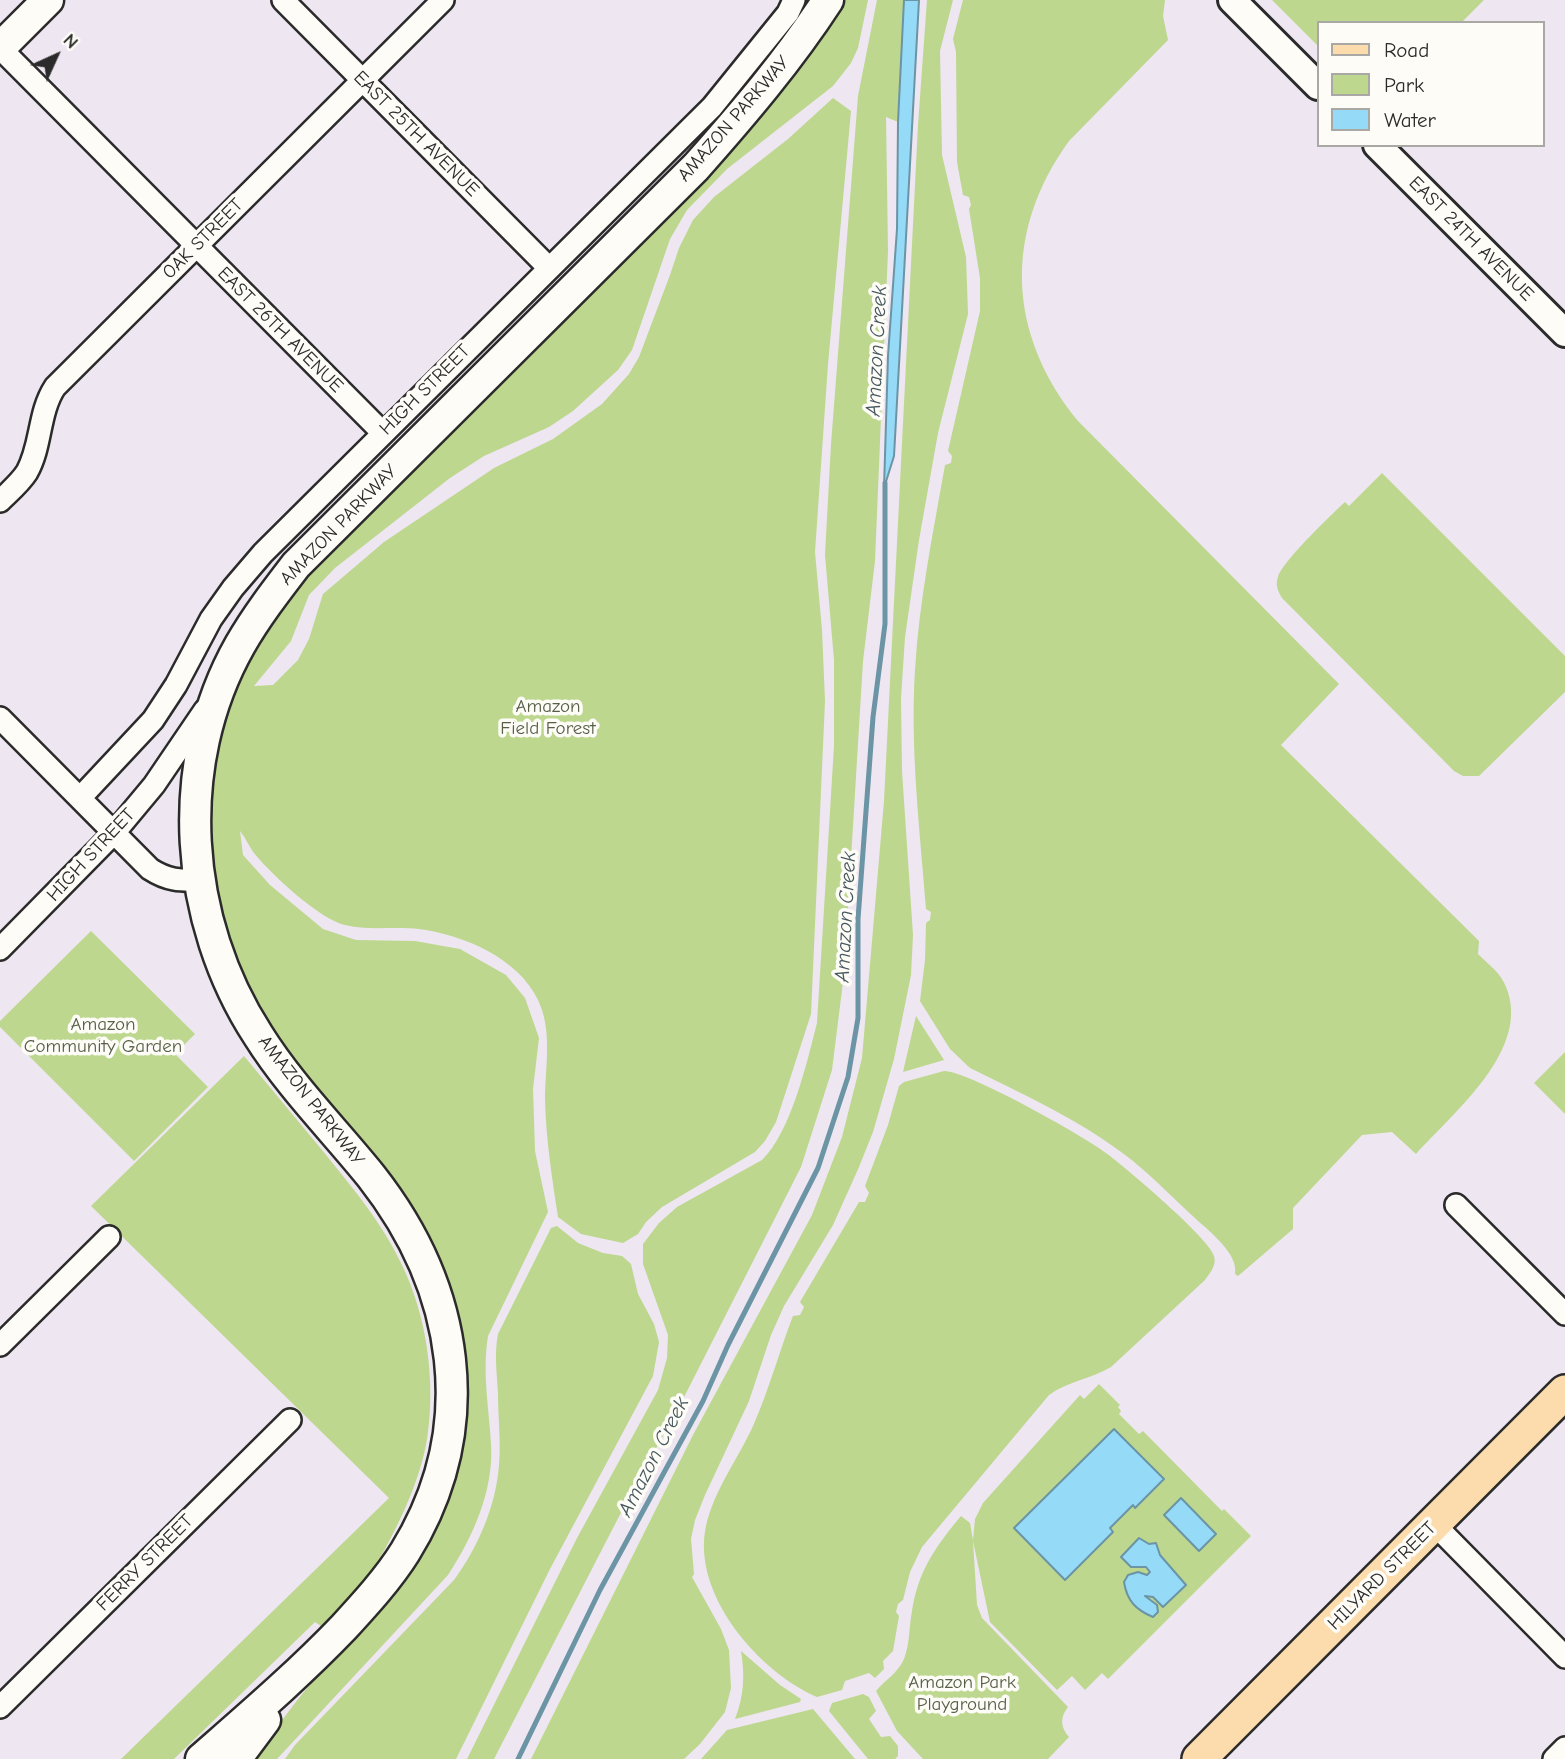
<!DOCTYPE html>
<html>
<head>
<meta charset="utf-8">
<style>
  body { margin:0 }
  #map { position:relative; width:1565px; height:1759px; overflow:hidden; background:#eee6f1; font-family:"Comic Neue",sans-serif }
  canvas { display:block }
  .legend { position:absolute; left:1317px; top:21px; width:228px; height:126px; box-sizing:border-box; background:#fdfcf7; border:2px solid #a9a8a5; margin:0; padding:9px 12px; list-style:none; font-size:21px; color:#2b2b2b }
  .legend li { display:flex; align-items:center; gap:14px; height:35px }
  .legend b { width:35px; border:2px solid #a9a8a5 }
  .north { position:absolute; left:21px; top:21px; width:70px; height:70px; -webkit-text-stroke:5px #fdfcf7; paint-order:stroke; rotate:45deg; font-size:19px; font-weight:700; line-height:28px; text-align:center; color:#2b2b2b }
  .north::after { content:''; display:block; margin:auto; width:24px; height:32px; background:#2b2b2b; clip-path:polygon(50% 0,100% 100%,50% 72%,0 100%) }
</style>
</head>
<body>
<div id="map">
<canvas width="1565" height="1759"></canvas>
<ul class="legend">
<li><b style="height:9px;background:#fcdcac"></b>Road</li>
<li><b style="height:19px;background:#bdd78e"></b>Park</li>
<li><b style="height:19px;background:#95daf7"></b>Water</li>
</ul>
<div class="north">N</div>
</div>
<script>
const g = document.querySelector('canvas').getContext('2d');
g.lineJoin = 'round';
function fillPath(path, color) {
  g.fillStyle = color;
  g.fill(path, 'evenodd');
}
function stroke(path, color, width, dash) {
  g.strokeStyle = color;
  g.lineWidth = width;
  g.lineCap = dash ? 'butt' : 'round';
  g.setLineDash(dash || []);
  g.stroke(path);
}
function write(font, color, halo, rows, align = 'center') {
  g.font = font + ' "Comic Neue",sans-serif';
  g.lineWidth = 7;
  g.setLineDash([]);
  g.textBaseline = 'middle';
  g.strokeStyle = halo;
  g.fillStyle = color;
  for (const [text, x, y, turn = 0] of rows) {
    g.save();
    g.translate(x, y);
    g.rotate((+turn || 0) * Math.PI / 180);
    g.textAlign = isNaN(turn) ? turn : align;
    if (halo) g.strokeText(text, 0, 0);
    g.fillText(text, 0, 0);
    g.restore();
  }
}
const green = new Path2D(`
  M846,0h22l-10,48 -7,15 -18,23 -106,83 -40,41 -17,29 -38,111 -14,20 -45,41 -24,16 -65,29 -34,22 -115,90 -26,27 -18,46 -37,45 19,-1 25,-25 11,-21 14,-45 61,-52 110,-74 59,-29 49,-35 27,-30 10,-17 31,-82 9,-27 14,-28 21,-23 74,-58 45,-41 18,13 -23,253 -13,188 7,78 3,71 -14,313 -35,108 -11,19 -10,11 -93,55 -16,15 -8,12 -15,9 -42,-9 -23,-17c-6,-39 -12,-78 -13,-117 0,-32 8,-69 -7,-100 -20,-42 -74,-65 -119,-71 -23,-3 -52,2 -74,-4 -26,-6 -74,-51 -91,-72 -5,-7 -9,-16 -14,-22l3,24 27,30 53,44 33,11 59,1 45,8 46,26 19,23 14,40 -6,51 2,62 13,61 -60,124c-6,37 1,71 3,108 3,46 -18,93 -43,131l-171,184h-24c19,-24 36,-50 56,-73 17,-20 36,-37 54,-56 41,-44 74,-90 91,-149 34,-119 1,-221 -73,-316 -41,-54 -90,-102 -124,-162 -67,-117 -60,-270 15,-382 21,-31 49,-57 74,-85l381,-380c43,-50 84,-100 119,-156z
  M877,0h27l-6,122 -12,-5 2,134 -13,310 -12,100 -19,313 -12,96 -31,97 -121,238 -52,94 -134,260h-27l110,-221 81,-148 9,-32 1,-23 -25,-71v-20l16,-21 18,-16 85,-47c29,-28 45,-98 55,-137l17,-277v-86l-9,-105 6,-111 27,-348z
  M927,0h26l-13,51 2,104 24,102 2,57 -30,119 -19,107 -14,97 -4,61 1,73 11,164 -2,40 -17,84 -21,73 -14,35 -26,58 -49,81 -13,29 -22,66 -44,94 -10,25 -4,19 3,35 -2,3 29,52 8,21 2,38 -6,24 -25,32 -16,15h-153l162,-324 119,-220 30,-78 20,-79 22,-257 34,-676z
  M963,0h202l-2,16 5,24 -99,101c-66,91 -62,193 9,280l261,263 -58,61 198,196 -1,13c10,10 23,19 28,33 26,62 -53,126 -90,167l-24,-22 -30,3 -69,73v21l-55,47 -3,-2c4,-20 -26,-43 -39,-55 -21,-19 -41,-40 -63,-58 -49,-39 -108,-66 -163,-93l-20,-19 -30,-48 5,-41 1,-37 4,-3 1,-8 -5,-3c-6,-79 -16,-159 -11,-239 4,-68 18,-137 30,-205l6,-2 1,-7 -4,-5 32,-140v-33l-11,-69 2,-4 -2,-8 -6,-2 -6,-33 -1,-110 -3,-13z
  M1272,0h212l-23,23h-143v23z
  M1382,473l183,183v36l-86,84h-16l-9,-5 -172,-173c-4,-7 -7,-13 -4,-21 4,-15 53,-62 67,-75l4,4z
  M91,931l104,103 -20,20 33,33 -74,74 -134,-134v-6z
  M916,1016l28,44 -41,12z
  M1565,1052v62l-31,-31z
  M244,1056c26,31 52,63 78,94 29,36 59,71 79,113 26,52 35,119 26,176 -6,37 -24,77 -42,110 -16,29 -41,53 -64,77l-6,-4 -141,137h-53l268,-261 -298,-292z
  M944,1071c24,0 138,64 162,82 18,13 104,86 108,103 3,9 -4,17 -9,24l-94,87c-20,12 -43,14 -62,28l-127,152 -12,25 -7,28 -5,4 -2,8 3,4 -6,35 -10,10 1,8 -9,9 -6,-5 -24,8 -3,9 -25,7c-58,-25 -126,-103 -111,-171 8,-36 32,-67 47,-100 16,-36 26,-74 40,-110l7,-1 4,-8 -4,-5 59,-100h6l4,-9 -4,-7 23,-61 11,-39 5,-4z
  M557,1226l21,17 25,10 19,3 9,8 7,30 16,30 5,18 -6,34 -103,193 -94,190h-171l10,-14 159,-165c24,-33 42,-74 45,-115 2,-24 -1,-48 -1,-71 -1,-21 -4,-39 0,-60l53,-106z
  M1099,1384l21,21 -2,2 3,4 -2,3 20,20 4,-3 79,80 2,-2 27,27 -143,143 -6,-6 -17,17 -13,-14 -15,14 -67,-68 -17,-81 4,64 5,13 86,89c-8,10 -8,20 1,30l-21,22h-125l-26,-28 -21,-40c9,-11 22,-18 28,-32 6,-15 5,-33 8,-48 6,-40 24,-65 49,-95l9,7 3,17 2,-21 8,-16 97,-108 4,4z
  M741,1651l39,34 21,14 -1,3 -65,17c9,-23 10,-43 6,-68z
  M863,1694l6,3 7,14 -7,8 12,18 9,-1 8,10v10l-3,3h-27l-39,-48 3,-8z
  M813,1709l42,50h-154l26,-29z`);
const water = new Path2D(`
  M904,0h15l-25,456 -10,32 4,-132 9,-127 1,-107z
  M1114,1429l50,50 -29,29 -2,-3 -23,23 3,4 -48,48 -51,-52z
  M1181,1498l35,36 -17,17 -35,-36z
  M1139,1538l10,6 7,-1 4,12 26,30 -23,22 -10,-10 -8,-1 12,9 1,7 -5,5c-17,-7 -26,-16 -29,-35l4,-7 10,-3 9,3 3,-3 -4,-5h-15l-10,-10z`);
const stream = new Path2D(`
  M518,1759l82,-169 103,-189 25,-56 90,-177 30,-91 10,-59v-99l15,-202 12,-93v-141`);
const minor = new Path2D(`
  M283,0l265,267
  M0,48l382,384
  M0,501c9,-9 20,-18 27,-29 15,-27 11,-59 28,-85l388,-387
  M0,718l150,151c17,11 30,12 49,11
  M80,798l73,-78 23,-35 35,-66 22,-31 30,-35 449,-446 76,-94 6,-13
  M0,949l114,-116 40,-48 51,-75
  M1456,1205l109,109
  M0,1345l109,-108
  M1434,1524l131,133
  M0,1707l290,-287
  M1554,1759l11,-11`);
const tertiary = new Path2D(`
  M1232,0l86,86
  M1377,145l188,188`);
const secondary = new Path2D(`
  M0,48l48,-48
  M201,1759c49,-43 98,-85 143,-132 22,-24 44,-48 61,-75 77,-125 54,-264 -34,-376 -38,-47 -81,-90 -113,-141 -74,-114 -86,-270 -18,-390 16,-28 36,-54 56,-80l400,-398c47,-53 93,-107 132,-167
  M236,1759l29,-39`);
const primary = new Path2D(`
  M1199,1759l366,-367`);
const streetNames = [
  ["AMAZON PARKWAY",734,119,-49],
  ["EAST 25TH AVENUE",416,134,45],
  ["OAK STREET",203,239,-45],
  ["EAST 24TH AVENUE",1471,239,45],
  ["EAST 26TH AVENUE",280,330,45],
  ["HIGH STREET",425,390,-45],
  ["AMAZON PARKWAY",339,525,-46],
  ["HIGH STREET",91,855,-47],
  ["AMAZON PARKWAY",311,1101,52],
  ["FERRY STREET",145,1563,-45],
  ["HILYARD STREET",1382,1576,-45]
];
const parkNames = [
  ["Amazon",548,707],
  ["Field Forest",548,729],
  ["Amazon",103,1025],
  ["Community Garden",103,1047],
  ["Amazon Park",962,1683],
  ["Playground",962,1705]
];
const waterNames = [
  ["Amazon Creek",877,351,-87],
  ["Amazon Creek",846,917,-87],
  ["Amazon Creek",654,1457,-63]
];
fillPath(green, '#bdd78e');
fillPath(water, '#95daf7');
stroke(water, '#6b94a5', 2);
stroke(stream, '#6b94a5', 5);
stroke(minor, '#2b2b2b', 26);
stroke(tertiary, '#2b2b2b', 32);
stroke(secondary, '#2b2b2b', 35);
stroke(primary, '#2b2b2b', 38);
stroke(minor, '#fdfcf7', 21);
stroke(tertiary, '#fdfcf7', 26);
stroke(secondary, '#fdfcf7', 30);
stroke(primary, '#fcdcac', 33);
write('19px', '#2b2b2b', '#fdfcf7', streetNames);
write('19px', '#575f49', '#fdfcf7', parkNames);
write('italic 21px', '#46575e', '#fdfcf7', waterNames);
</script>
</body>
</html>
